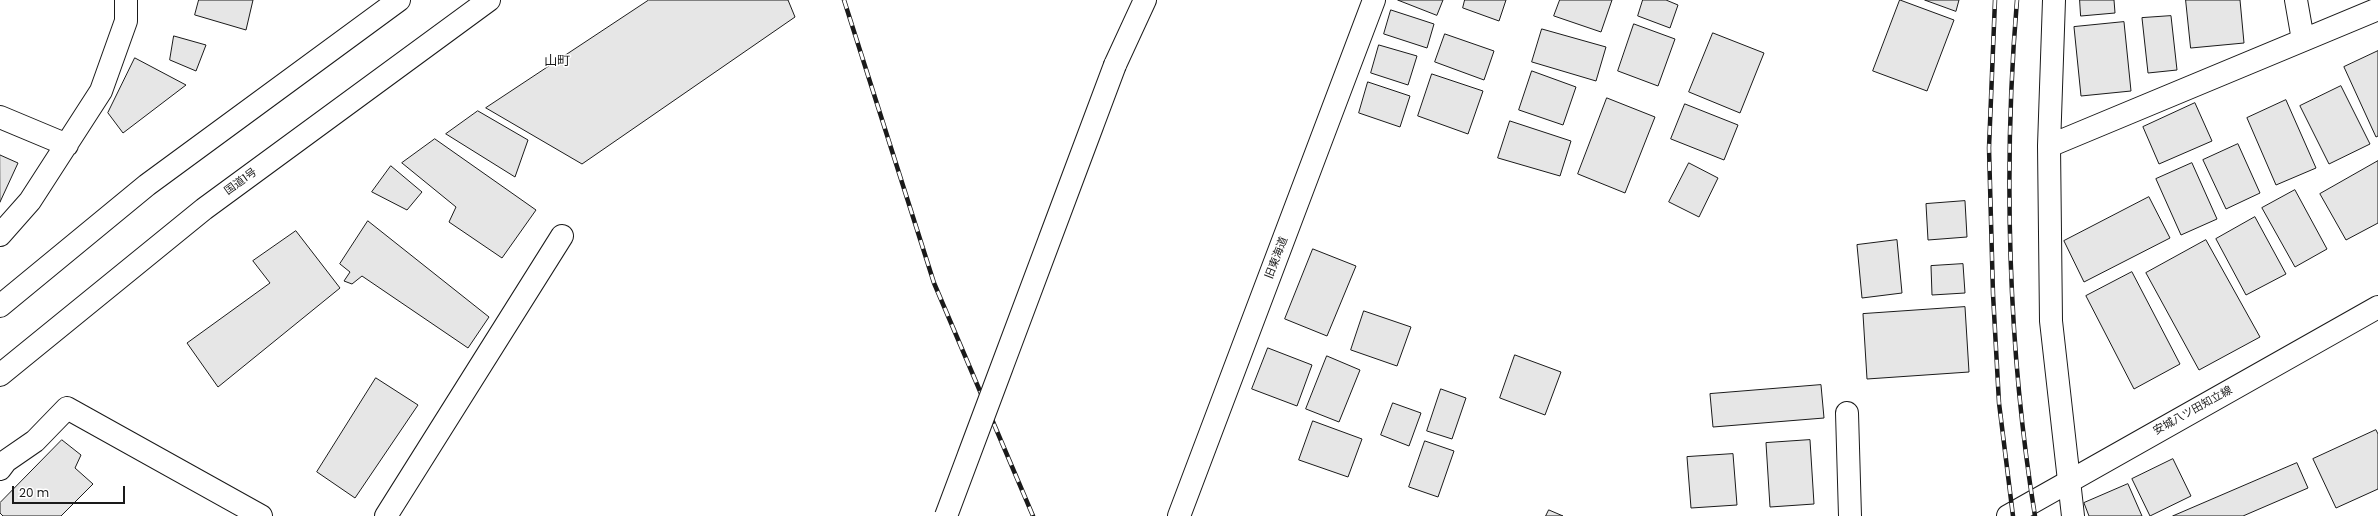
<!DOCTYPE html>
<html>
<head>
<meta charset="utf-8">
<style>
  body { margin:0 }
  #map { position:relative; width:2378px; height:516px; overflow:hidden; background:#fff; font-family:Poppins,sans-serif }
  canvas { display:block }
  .scale { position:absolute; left:12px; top:486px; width:113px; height:18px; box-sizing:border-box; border:2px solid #1a1a1a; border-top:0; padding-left:5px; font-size:12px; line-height:14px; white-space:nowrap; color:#1a1a1a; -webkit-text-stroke:3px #fff; paint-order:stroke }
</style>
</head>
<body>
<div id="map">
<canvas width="2378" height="516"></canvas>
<div class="scale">20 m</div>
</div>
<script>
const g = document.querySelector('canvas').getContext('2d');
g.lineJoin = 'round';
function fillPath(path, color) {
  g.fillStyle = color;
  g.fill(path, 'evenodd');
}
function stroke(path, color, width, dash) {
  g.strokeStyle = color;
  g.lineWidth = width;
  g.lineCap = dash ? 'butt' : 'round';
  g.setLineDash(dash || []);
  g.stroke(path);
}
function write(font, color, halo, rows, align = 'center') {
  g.font = font + ' Poppins,"Noto Sans JP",sans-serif';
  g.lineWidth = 3;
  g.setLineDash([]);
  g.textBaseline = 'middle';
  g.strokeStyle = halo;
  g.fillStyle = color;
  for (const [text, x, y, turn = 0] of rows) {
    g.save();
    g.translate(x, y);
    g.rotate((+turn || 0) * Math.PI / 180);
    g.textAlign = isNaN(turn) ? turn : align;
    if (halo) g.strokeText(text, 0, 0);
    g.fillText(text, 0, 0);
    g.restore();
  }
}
const building = new Path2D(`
  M199,0h54l-7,30 -51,-15z
  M649,0h139l7,17 -213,147 -96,-56z
  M1398,0h45l-6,15z
  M1465,0h41l-7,21 -36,-13z
  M1560,0h52l-11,32 -47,-16z
  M1643,0h23l12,5 -8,23 -32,-12z
  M1900,0l54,20 -27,71 -54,-20z
  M1925,0h34l-3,11z
  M2080,0h34l1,13 -34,3z
  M2186,0h54l4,43 -53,5z
  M1391,10l43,14 -7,24 -43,-14z
  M2171,16l6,54 -29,3 -6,-55z
  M2124,22l7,69 -50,5 -7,-69z
  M1634,24l41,15 -17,47 -40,-15z
  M1542,29l64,18 -10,34 -64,-19z
  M1713,33l51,20 -24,60 -51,-21z
  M1445,34l49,17 -10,29 -49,-18z
  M174,36l32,9 -10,26 -26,-11z
  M1379,45l38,11 -9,29 -37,-12z
  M2378,51v85l-2,1 -32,-70z
  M135,58l51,27 -63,48 -15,-20z
  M1532,71l44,16 -13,38 -44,-15z
  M1432,74l51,17 -15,43 -50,-18z
  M1368,82l42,14 -10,31 -41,-14z
  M2341,86l29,58 -41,20 -29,-58z
  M1607,98l48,19 -30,76 -47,-19z
  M2286,100l30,68 -40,17 -29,-67z
  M2195,103l17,38 -53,23 -16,-37z
  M1685,104l53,21 -14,35 -53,-21z
  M478,111l50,29 -13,37 -69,-43z
  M1510,121l61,20 -11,35 -62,-18z
  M435,139l101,71 -34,48 -53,-36 7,-15 -54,-44z
  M2238,144l22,49 -34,16 -23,-49z
  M0,155l18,8 -18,39z
  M2378,161v62l-32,17 -26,-46z
  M1689,163l29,15 -19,39 -30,-15z
  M2192,163l25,56 -36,16 -25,-56z
  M391,166l31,26 -15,18 -35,-18z
  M2295,190l32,59 -32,18 -33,-59z
  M2149,197l21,41 -86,44 -20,-41z
  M1965,201l2,36 -39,3 -2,-36z
  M2255,217l31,57 -40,21 -30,-56z
  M368,221l121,96 -21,31 -106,-72 -10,8 -8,-3 6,-9 -10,-8z
  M296,231l44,57 -122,99 -31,-44 83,-60 -17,-22z
  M1897,240l5,53 -40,5 -5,-53z
  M2206,240l54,97 -61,33 -53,-97z
  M1313,249l43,17 -29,70 -42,-17z
  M1963,264l2,29 -33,2 -1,-29z
  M2132,272l48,92 -46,25 -48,-93z
  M1965,307l4,65 -102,7 -4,-65z
  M1364,311l47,16 -14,39 -46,-16z
  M1268,348l44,17 -15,41 -45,-17z
  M1515,355l46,17 -16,43 -45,-17z
  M1327,356l33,14 -21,52 -33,-13z
  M376,378l42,27 -63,93 -38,-26z
  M1821,385l3,33 -111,9 -3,-33z
  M1441,389l25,9 -14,41 -25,-8z
  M1393,403l28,10 -12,33 -28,-11z
  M1313,421l49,18 -14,38 -49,-17z
  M2376,430l2,4v55l-42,19 -23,-49z
  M62,440l19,15 -6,13 18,16 -32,32h-58l-3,-3v-10z
  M1810,440l4,64 -44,3 -4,-64z
  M1425,441l29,10 -16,46 -29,-10z
  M1733,454l4,51 -46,3 -4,-51z
  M2173,459l18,37 -41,20 -18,-37z
  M2297,463l11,25 -65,28h-70z
  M2128,484l14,32h-53l-5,-13z
  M1549,510l14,6h-17z`);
const minor = new Path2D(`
  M2054,0l-5,146 2,175 22,195
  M2296,0l7,40
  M1115,65l30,-65
  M0,117l67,28
  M2049,146l329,-137
  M0,235l30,-34 71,-110 25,-70v-21
  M1847,413l3,103
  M0,469l6,-8 29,-20 32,-33 194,108
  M386,516l176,-280
  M1179,516l195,-516`);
const major = new Path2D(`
  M2008,516l370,-209`);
const highway = new Path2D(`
  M0,306l147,-121 252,-185
  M0,375l204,-166 285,-209`);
const rail = new Path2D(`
  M844,0l90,283 99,233
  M1995,0l-6,148 4,146 6,109 14,113
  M2017,0c-14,167 -9,351 18,516`);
const minorBridge = new Path2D(`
  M946,516l169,-451`);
const streetNames = [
  ["国道1号",241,182,-36],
  ["旧東海道",1277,258,-69],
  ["安城八ツ田知立線",2193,411,-29]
];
const quarterNames = [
  ["山町",557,62]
];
fillPath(building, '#e6e6e6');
stroke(building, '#1a1a1a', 1);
stroke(minor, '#1a1a1a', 24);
stroke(major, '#1a1a1a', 24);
stroke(highway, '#1a1a1a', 24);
stroke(minor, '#fff', 22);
stroke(major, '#fff', 22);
stroke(highway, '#fff', 22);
stroke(rail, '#1a1a1a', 4.5);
stroke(rail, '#fff', 3, [9]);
stroke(minorBridge, '#1a1a1a', 24, []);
stroke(minorBridge, '#fff', 22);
write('11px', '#1a1a1a', '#fff', streetNames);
write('13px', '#1a1a1a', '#fff', quarterNames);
</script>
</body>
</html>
